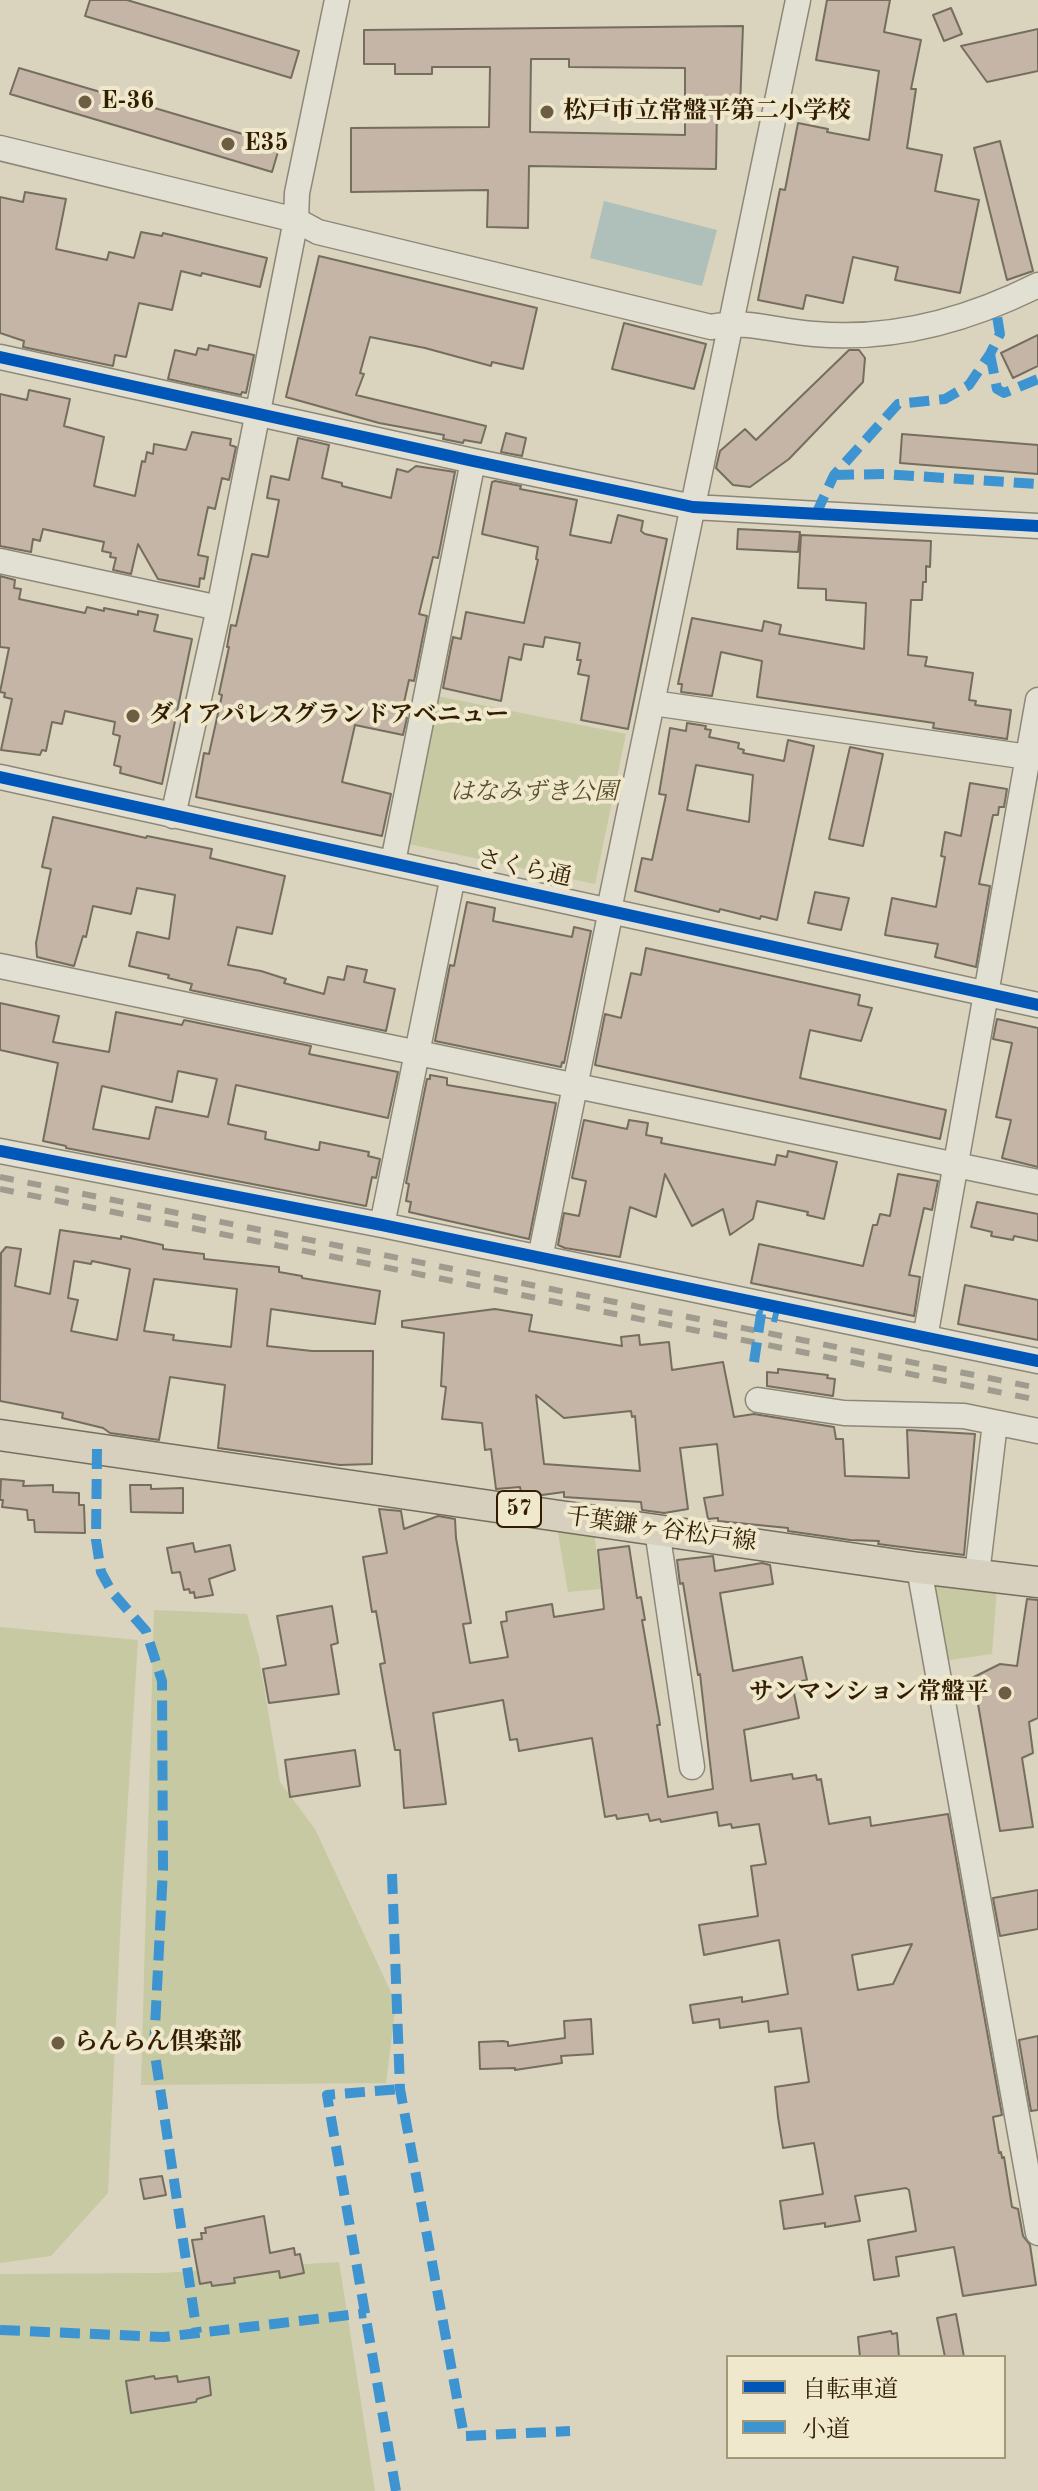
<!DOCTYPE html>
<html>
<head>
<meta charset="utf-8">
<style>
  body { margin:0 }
  #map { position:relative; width:1038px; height:2491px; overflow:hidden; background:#dad4be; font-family:"Old Standard TT","Noto Serif JP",serif }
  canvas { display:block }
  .legend { position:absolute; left:726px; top:2355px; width:280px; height:104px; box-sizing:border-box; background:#efe8cc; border:2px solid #a3977a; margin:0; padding:10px 14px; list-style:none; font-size:24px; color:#321d00 }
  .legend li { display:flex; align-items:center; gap:16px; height:40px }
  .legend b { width:40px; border:2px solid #a3977a }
</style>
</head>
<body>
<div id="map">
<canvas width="1038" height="2491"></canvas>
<ul class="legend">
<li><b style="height:10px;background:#0057b8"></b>自転車道</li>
<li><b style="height:10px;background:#3d94d0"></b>小道</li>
</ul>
</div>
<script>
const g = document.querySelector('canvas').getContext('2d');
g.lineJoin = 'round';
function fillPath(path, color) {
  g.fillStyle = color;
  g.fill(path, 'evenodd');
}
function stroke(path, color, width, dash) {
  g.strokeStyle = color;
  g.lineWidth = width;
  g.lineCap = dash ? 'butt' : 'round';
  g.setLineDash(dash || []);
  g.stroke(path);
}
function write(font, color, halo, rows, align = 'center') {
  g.font = font + ' "Old Standard TT","Noto Serif JP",serif';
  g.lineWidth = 8;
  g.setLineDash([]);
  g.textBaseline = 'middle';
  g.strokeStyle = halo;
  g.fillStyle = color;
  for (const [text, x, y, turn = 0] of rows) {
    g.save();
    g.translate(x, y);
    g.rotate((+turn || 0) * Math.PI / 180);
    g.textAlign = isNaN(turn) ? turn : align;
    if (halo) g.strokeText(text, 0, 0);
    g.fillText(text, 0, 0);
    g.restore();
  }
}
const green = new Path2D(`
  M437,696l189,38 -31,150 -186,-40z
  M557,1527l37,4 7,58 -33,3z
  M926,1576l71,12 -5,66 -49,7z
  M154,1610l93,4 12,43 21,125 35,47 81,174 -10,80 -245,2z
  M0,1627l138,13 -16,254 -14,299 -57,63 -51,7z
  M339,2262l36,229h-375v-217l160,-1z`);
const water = new Path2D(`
  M604,201l113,29 -15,56 -112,-28z`);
const building = new Path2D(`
  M90,0h37l172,51 -8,27 -206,-62z
  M827,0h63l-6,32 37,8 -10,49h5l-9,59 35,7 -7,36 44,9 -19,93 -65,-13 3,-13 -45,-10 -10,46 -37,-8 -3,14 -45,-9 22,-111 5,1 13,-67 30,6 -1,3 42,8 10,-69 -63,-11z
  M951,8l11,26 -18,7 -11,-26z
  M743,26l-3,82h-23l-1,61 -187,-3 -1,62 -41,-1 1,-37 -137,2v-64l138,-1 1,-60h-58v7h-37v-10h-31v-34zM531,59h38v8l116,1v67l-155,-3z
  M1038,29v42l-51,11 -26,-36z
  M19,68l261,77 -8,27 -262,-78z
  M1000,141l33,130 -26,9 -33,-132z
  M25,192l41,7 -10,50 51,11 2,-8 25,6 7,-26 21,4 1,-3 104,25 -7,29 -58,-14 -1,3 -20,-5 -9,39 -33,-7 -13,54 -11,-2 -2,11 -90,-19 1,-6 -24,-8v-136l23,5z
  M319,256l218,52 -14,61 -31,-7 -1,4 -66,-18 -55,-11 -10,36 4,1 -8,21 130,31 -5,17 -17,-3 -1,3 -20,-4 1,-4 -65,-12 -93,-26z
  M624,323l82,21 -12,45 -82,-20z
  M1038,335v31l-25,12 -12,-25z
  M209,345l45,10 -8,38 -4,-1 -1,3 -73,-16 7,-29 21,5 2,-7 10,2z
  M849,350h10l6,8 -2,24 -74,77 -39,28 -17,-2 -17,-17 4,-17 25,-22 11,11z
  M29,390l41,9 -6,27 40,11 -10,49 41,10 7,-35 3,1 2,-10 6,2 1,-10 32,6 6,-18 39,7 -1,6 6,2 -7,33 -7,-2 -7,31 -7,-2 -10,48 10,2 -4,22 -4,-1 -1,9 -41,-8 -20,-35 -7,30 -18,-4 3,-12 -6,-1 1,-4 -9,-2 2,-9 -61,-13 -3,12 -7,-2 -2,13 -31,-6v-152l27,6z
  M506,433l20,5 -4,18 -21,-4z
  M902,434l136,11v29l-138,-11z
  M298,438l31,7 -7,33 20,5v3l49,12 6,-29 11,3 8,-6 39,6 -17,86 -5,-1 -14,57 8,2 -13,65 -5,-1 -8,36 6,2 -4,17 -48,-10 -13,57 49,12 -9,42 -186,-39 8,-44 5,1 13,-59 -3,-1 10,-47h-2l4,-22 5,1 16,-72 16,3 11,-57 -12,-2 4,-22 18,4z
  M495,481l26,5 -1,3 57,11 -7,35 41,8 7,-28 25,6 -2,10 4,3 22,5 -39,190 -47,-9 8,-44 -11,-2 3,-14h-4l3,-17 -35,-6 -2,10 -19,-3 -3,16 -12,-3 -8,44 -58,-13 10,-51 8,2 5,-27 58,11 14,-63 -2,-1 2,-12 -56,-13 10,-52z
  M738,529l62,3 -2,20 -61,-3z
  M801,535l130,6 -1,26 -4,-1v16h-3l-1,18h-11l-3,55 19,2 -2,9 48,7 -4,27 7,1 -1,4 36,5 -4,29 -74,-11 1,-5 -177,-26 5,-36 -41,-9 -9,44 -31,-4 1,-8h-4l14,-66 70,13 2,-10 17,4 -2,9 85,15 2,-46 -40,-3v-11l-28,-1z
  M0,576l15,4 -1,8 7,1 -2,10 66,14 2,-6 17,4v-3l34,7v-4l20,4 -4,16 38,8 -30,145 -42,-11 1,-6 -7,-2 6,-29 -7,-2 2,-12 -50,-11 -3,13 -10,-2 -6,29 -4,-1 -2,5 -39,-5 11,-51 -8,-2 1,-4 -5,-1 9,-44 -9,-1z
  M687,723l19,3 -1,3 6,1 -2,7 30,6 -1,5 6,2 -1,3 41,8 4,-21 26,6 -37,174 -16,-4 -1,3 -40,-10 -1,3 -84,-21 7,-33 10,2 14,-65 -7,-1 11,-66 16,3zM696,765l57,10 -4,47 -62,-12z
  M850,747l33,7 -20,92 -34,-7z
  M970,783l37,6 -3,18h-5l-1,8h-5l-14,69 11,2 -14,81 -41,-10 3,-13 -53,-9 7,-37 44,9 9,-50 -4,-1 4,-24 16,4z
  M53,817l93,21 1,-2 65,13 -2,9 75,18 -13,58 -35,-7 -9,38 33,6 25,8 -2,4 40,11 4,-17 16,3 3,-14 20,4 -3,12 31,7 -9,42 -196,-41 2,-6 -24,-6 1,-3 -40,-9 8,-34 32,7 6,-44 -38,-7 -6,26 -38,-8 -7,31 -3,-1 -9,30 -37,-9 -1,-14 15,-74 -9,-2z
  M815,892l34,6 -8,32 -33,-7z
  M467,902l28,6 -2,13 79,16 2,-10 17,4 -27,132 -2,-1 -1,5 -126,-26 15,-76 4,1z
  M646,948l214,47 -2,10 14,3 -11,33 -51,-11 -10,48 146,32 -6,29 -345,-74 10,-51 16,4 10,-45 10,2z
  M0,1003l59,13 -6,26 56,10 7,-40 66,13 2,-5 127,26 -2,8 89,18 -10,46 -152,-33 -8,39 38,8 -1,7 51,11h3l1,-8 49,10 -1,4 12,3 -4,19 -4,-1 -6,29 -300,-58v-2l-23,-5 15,-78 -58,-13zM178,1071l39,8 -9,38 -52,-10 -7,32 -56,-10 9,-43 70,16z
  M997,1019l41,9v139l-36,-9 9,-38 -15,-3 16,-74 -19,-4z
  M430,1075l17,3v7l109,18 -27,136 -120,-27 2,-10 -5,-1 3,-17 -3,-1 21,-104h3z
  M584,1120l43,9 2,-9 19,3 -2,12 16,3 -1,5 114,22 2,-10 10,2 1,-6 49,11 -13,57 -17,-4 1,-3 -51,-11 -4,18 -23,16 -7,-26 -31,17 -27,-52 -9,43 -26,-10 -10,50 -55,-9 -7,-3 6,-32 15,3 7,-35 -14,-3z
  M898,1174l40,7 -6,29 -8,-2 -15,67 11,2 -6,39 -163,-33 8,-39 104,22 10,-41h4l3,-11 10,2z
  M977,1202l61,12v27l-24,-5 -1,4 -22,-4 1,-4 -21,-5z
  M60,1230l61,9v-3l42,9v4l41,5v5l75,8v5l23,4v2l78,13 -5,33 -104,-15 -4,37 45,5h61l-1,113 -32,1 -122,-17 7,-63 -55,-8 -11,63 -49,-7 -7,-5 -41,-10 1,-5 -63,-12 1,-148 5,-6 15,2 -6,37 35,8zM74,1261l17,3 1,-3 38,8 -13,71 -46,-9 7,-31 -10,-2zM154,1279l83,10 -6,58 -58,-7 1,-5 -30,-4z
  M965,1285l73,15v40l-80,-16z
  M495,1309l37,6 -3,16 93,15 -1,-9 18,-2 1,10 29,-3 3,28 51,-8 11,55 20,-3 80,13 2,12h7l2,37 64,2 -2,-48 68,4 -11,121 -86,-11 1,-3 -29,-1 -62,-9v-3l-70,-7v-3l-10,1 -4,-21 19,-3 -6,-51 -37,4 8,61 -24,4 -22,-3 -1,-8 -77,-5v-5l-22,3 -21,-3 -1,-5 -24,2 -5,-40 -6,1 -3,-27 -40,-4 4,-32 -5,-1 3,-53 -42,-6v-6zM536,1395l28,23 67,-7 1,6 3,-1 5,55 -96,-7z
  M778,1369l50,6 -1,3 8,1 -2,17 -66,-10v-14l11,1z
  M1,1479l23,2 -1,5 30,-1v7l26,1v12h5l1,28 -50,-1 -1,-12h-6l-1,-10 -25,-3 1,-7h-3z
  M130,1485h21v4l32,-1v25l-52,-1z
  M379,1509l22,2 3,18 34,-13 17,3 1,19 15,85 -8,1 7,39 38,-6 -7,-35 6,-1 -1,-9 46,-8 2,13 50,-8 -6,-59 31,-4 8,52 4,-1 4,23h-3l17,98 1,7h-3l11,72 45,-8 -13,-115 -2,1 -15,-92 -3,1 -3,-24 36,-4 2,15 47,-8 8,2 3,19 -53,9 13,78 69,-14 5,23 -15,3 7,35 -55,12 7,51 41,-7 1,5 23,-4 1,5 4,-1 8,45 41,-7 1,9 77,-12 54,301 -9,2 6,36 2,-1 1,6 2,-1 8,50 6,2 5,27 7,9 6,40 -73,11 -9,-49 -58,10 3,19 -25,4 -6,-40 48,-9 -7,-41 -3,-2 -51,8 5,25 -35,6v-4l-41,6 -4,-28 43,-7 -9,-51 -31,5 -5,-31 -3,-30 34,-5 -8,-54 -32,4 -1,-11 -48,7 -1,-9 -26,4 -3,-18 52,-8v5l46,-8 -9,-54 -75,15 -5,-30 59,-9 -7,-50 15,-2 -7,-40 -27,4 -1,-4 -12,2 -2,-14 -56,10 -1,-3 -10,2 -2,-7 -31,5 -1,-4 -11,2 -13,-79 -73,13 -2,-12 -7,1 -7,-40 -70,13 13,91 -42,4 -4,-58h-5l-15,-86 5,-1 -9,-52 -4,1 -9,-55 24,-4zM912,1944l-19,40 -35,6 -6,-35z
  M193,1543l2,9 35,-7 5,25 -26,9 4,16 -18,3 -1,-6 -4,1 -1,-4 -5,1 -4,-18 -8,1 -5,-25z
  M1027,1599l11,1v118l-9,4 4,31 -11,5 11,69 -33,4 -22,-127 -8,-16 4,-2 -4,-7 30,-15 17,2z
  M332,1606l6,37 -7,2 8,49 -70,9 -6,-34 23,-4 -9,-49z
  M355,1750l5,36 -70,11 -5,-37z
  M1038,1890v39l-38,7 -7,-38z
  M591,2019l2,35 -32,2 1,7 -47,7v-2l-35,1 -1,-27 24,-1 5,1v4l57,-8 -1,-17z
  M1038,2036v74l-7,1 -12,-71z
  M162,2176l4,19 -22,4 -4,-20z
  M264,2216l6,37 24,-5 1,7 5,-1 4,19 -24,5 -1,-7 -45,7 1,5 -23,3 -1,-4 -11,2 -8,-44 10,-1 -1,-6h5l-1,-5z
  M956,2314l8,43h-19l-8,-39z
  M891,2331l1,3 5,-1 2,24h-39l-2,-20z
  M154,2376l1,3 22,-3 1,6 31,-5 2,18 -14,4 -1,3 -65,11 -5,-32z`);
const minor = new Path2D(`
  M337,0l-40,193 -1,27 22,12 393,95c35,-8 68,5 103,7 78,7 154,-14 224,-49
  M0,148l296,72 -77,388 -46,208
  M0,357l473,104 220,46 345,19
  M0,561l219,47
  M653,703l375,54
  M0,777l1038,228
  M393,862l80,-401
  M609,910l189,-910
  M0,966l1038,216
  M0,1151l382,74 656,136
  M382,1225l71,-349
  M540,1258l71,-348
  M925,1338l113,-638
  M758,1400l86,13 120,3 74,15
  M657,1530l35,237
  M919,1568l119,665
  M977,1574l18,-151`);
const major = new Path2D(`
  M0,1435l919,133 119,14`);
const rail = new Path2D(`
  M0,1177l1038,211
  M0,1189l1038,211`);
const quiet = new Path2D(`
  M990,354l7,35 7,4 34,-14
  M834,475l50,-1 154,10
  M816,514l18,-39 64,-71 47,-5 24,-14 21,-31 10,-20 -3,-18
  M754,1362l7,-48 17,4
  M97,1449l-1,91 5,32 11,20 34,39 16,50 1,188 -9,179 43,285
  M392,1874l8,215 64,347 106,-5
  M0,2330l164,7 202,-24
  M396,2491l-69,-396 73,-6`);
const cycleway = new Path2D(`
  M0,357l473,104 220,46 345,19
  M0,777l1038,228
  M0,1151l382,74 656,136`);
const markers = [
  [85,102,8,"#6d5d42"],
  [547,112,8,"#6d5d42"],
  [228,144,8,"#6d5d42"],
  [133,716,8,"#6d5d42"],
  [1005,1693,8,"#6d5d42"],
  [58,2043,8,"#6d5d42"]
];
const shields = [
  [519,1509,44]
];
const shieldNames = [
  ["57",519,1509]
];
const poiNames = [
  ["E-36",101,102],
  ["松戸市立常盤平第二小学校",563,112],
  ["E35",244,144],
  ["ダイアパレスグランドアベニュー",149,716],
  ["サンマンション常盤平",989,1693,"right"],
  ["らんらん倶楽部",74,2043]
];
const parkNames = [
  ["はなみずき公園",534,793]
];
const streetNames = [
  ["さくら通",524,869,12],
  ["千葉鎌ヶ谷松戸線",661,1530,8]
];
fillPath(green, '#c6c9a2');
fillPath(water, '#aec0b9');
fillPath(building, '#c4b5a6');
stroke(building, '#756e5e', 2);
stroke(minor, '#8d8777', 27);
stroke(major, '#756e5e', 33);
stroke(minor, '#e2dfd3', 24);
stroke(major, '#d7d0bf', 30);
stroke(rail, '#a09b8f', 6, [14, 14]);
stroke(quiet, '#3d94d0', 10, [20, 10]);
stroke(cycleway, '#0057b8', 12);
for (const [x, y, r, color] of markers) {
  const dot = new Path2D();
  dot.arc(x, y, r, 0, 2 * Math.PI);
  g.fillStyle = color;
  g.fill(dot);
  stroke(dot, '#efe8cc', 3);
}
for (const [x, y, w] of shields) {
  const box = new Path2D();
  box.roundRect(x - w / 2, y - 18, w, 36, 6);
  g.fillStyle = '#efe8cc';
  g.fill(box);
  stroke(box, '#321d00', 2);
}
write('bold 22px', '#321d00', null, shieldNames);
write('bold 24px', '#321d00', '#efe8cc', poiNames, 'left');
write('italic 24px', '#5a4e2a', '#efe8cc', parkNames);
write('24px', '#321d00', '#efe8cc', streetNames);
</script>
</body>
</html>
